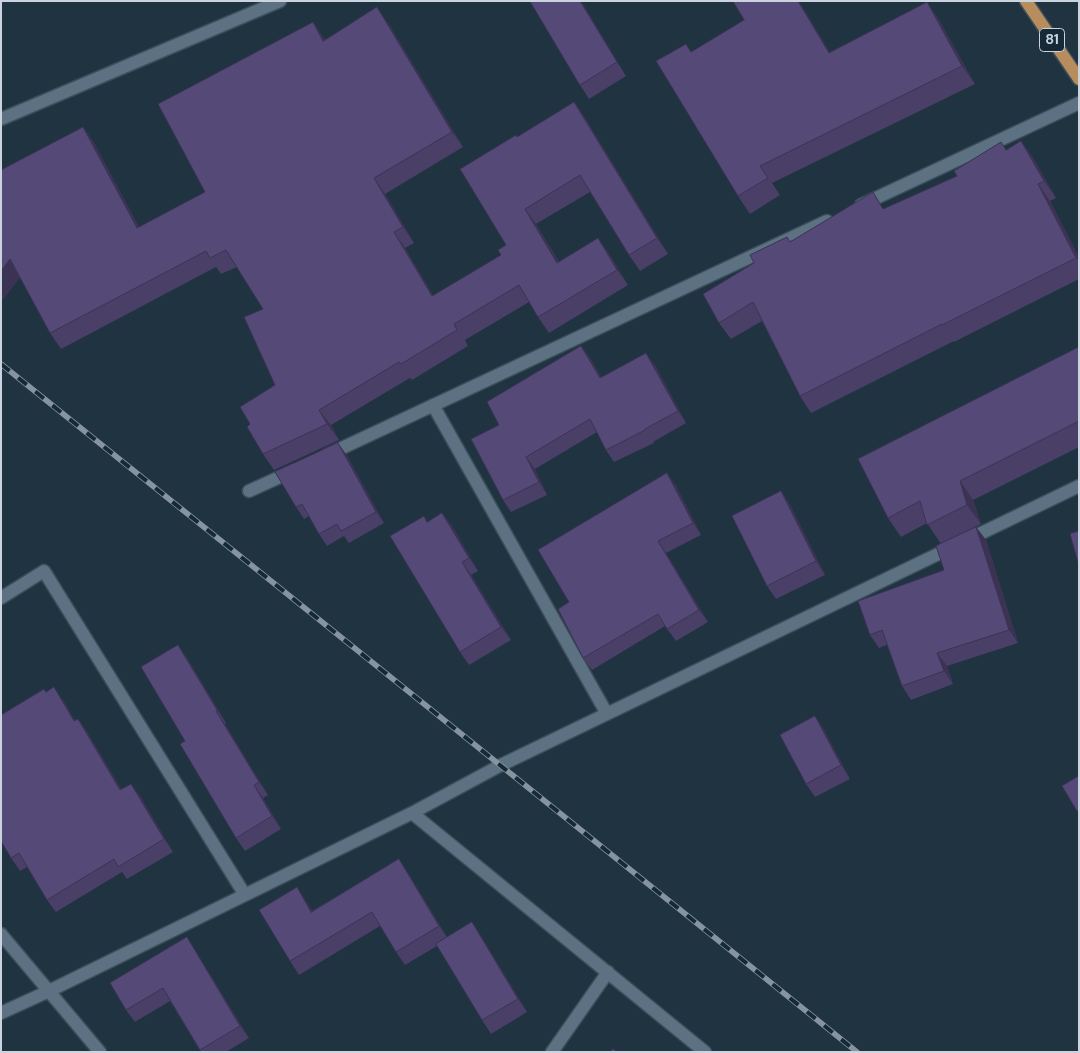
<!DOCTYPE html>
<html>
<head>
<meta charset="utf-8">
<style>
  body { margin:0 }
  #map { position:relative; width:1080px; height:1053px; overflow:hidden; background:#1f3341; font-family:"DM Sans",sans-serif }
  canvas { display:block }
  .frame { position:absolute; inset:0; border:2px solid #c9d4de; pointer-events:none }
</style>
</head>
<body>
<div id="map">
<canvas width="1080" height="1053"></canvas>
<div class="frame"></div>
</div>
<script>
const g = document.querySelector('canvas').getContext('2d');
g.lineJoin = 'round';
function stroke(path, color, width, dash) {
  g.strokeStyle = color;
  g.lineWidth = width;
  g.lineCap = dash ? 'butt' : 'round';
  g.setLineDash(dash || []);
  g.stroke(path);
}
function fillPath(path, color) {
  g.fillStyle = color;
  g.fill(path, 'evenodd');
}
function write(font, color, halo, rows, align = 'center') {
  g.font = font + ' "DM Sans",sans-serif';
  g.lineWidth = 4.5;
  g.setLineDash([]);
  g.textBaseline = 'middle';
  g.strokeStyle = halo;
  g.fillStyle = color;
  for (const [text, x, y, turn = 0] of rows) {
    g.save();
    g.translate(x, y);
    g.rotate((+turn || 0) * Math.PI / 180);
    g.textAlign = isNaN(turn) ? turn : align;
    if (halo) g.strokeText(text, 0, 0);
    g.fillText(text, 0, 0);
    g.restore();
  }
}
const minor = new Path2D(`
  M1,119l279,-118
  M861,205l218,-102
  M433,405l174,309
  M327,455l500,-234
  M249,491l44,-20
  M1,598l43,-27 201,324
  M412,813l89,-48 578,-279
  M1,934l99,118
  M1,1013l48,-22 363,-178 293,239
  M552,1052l56,-80`);
const primary = new Path2D(`
  M1026,1l53,78`);
const rail = new Path2D(`
  M1,364l856,688`);
const wall = new Path2D(`
  M581,1l45,75 -37,23 -9,-14z
  M927,2l12,18 36,64 -203,99 8,12 -30,19 -12,-18 -46,-144 52,-32 86,32z
  M388,23l75,124 -78,47 29,49 -9,5 28,48 68,-41 5,-10 11,-108 57,-35 11,16 83,136 -28,17 -11,-16 -39,-63 -54,32 23,38 39,-24 11,16 19,31 -79,48 -11,-16 -9,-15 -64,38 3,6 -56,34 -2,-2 -79,47 8,15 -65,30 -11,-16 -13,-30 25,-39 -12,-76 -26,-42 -16,7 -5,-7 -155,82 -11,-16 -30,-56 -19,25v-132l82,-43 11,16 45,84 66,-35 120,-153z
  M1021,141l12,17 23,40 -6,3 29,56v22l-125,63v-1l-143,72 -11,-17 -38,-75 -31,18 -12,-16 71,-82 94,-32 73,-33 44,-34 5,8z
  M581,346l9,12 11,19 54,-12 31,58 -33,19 1,1 -40,19 -8,-12 -9,-18 -62,37 12,26 -36,17 -8,-12 -4,-75z
  M1079,347v100l-106,53 8,24 -40,20 -14,-21 -26,14 -13,-19z
  M346,454l38,69 -35,20 -5,-7 -17,10 -8,-12 -10,-18 -5,3 -8,-12z
  M675,484l26,51 -35,18 42,69 -32,19 -11,-15 -73,44 -9,-12 -14,-56z
  M781,491l9,14 35,70 -49,24 -9,-13z
  M442,513l10,13 26,45 -7,4 40,65 -42,25 -9,-13 -32,-130z
  M976,527l10,13 32,103 -71,23 6,18 -42,16 -9,-14 -15,-41 -8,3 -9,-13 74,-65z
  M187,658l39,65 -1,1 43,71 -5,3 18,31 -36,22 -9,-13 -51,-97z
  M46,692l17,8 12,21 3,-2 9,13 34,57 10,-5 9,12 33,56 -46,27 -5,-7 -66,40 -9,-12 -20,-33 -7,4 -9,-13z
  M815,716l9,14 26,49 -35,18 -9,-13z
  M399,859l9,14 39,64 25,-15 9,14 46,76 -36,22 -9,-14 -45,-74 -32,19 -9,-13 -16,-26 -81,49 -9,-14 7,-74 15,24z
  M195,950l54,88 -23,14h-25l-31,-51 -35,21 -9,-12z`);
const shadedWall = new Path2D(`
  M580,1h1l45,75 -9,-14z
  M798,1h1l42,69 -12,-17z
  M927,2l12,18 36,64 -13,-18z
  M377,7l11,16 75,124 -11,-15z
  M313,22l11,16 10,19 -11,-16z
  M574,102l11,16 83,136 -11,-16z
  M83,127l11,16 54,101 -11,-16z
  M1021,141l12,17 23,40 -12,-17z
  M374,178l11,16 29,49 -11,-16z
  M1038,184l12,17 29,56v5z
  M525,209l11,15 32,54 -11,-15z
  M394,232l11,16 38,64 -11,-16z
  M598,238l11,16 19,31 -11,-15z
  M10,259l11,16 -20,27v-31z
  M581,346l9,12 19,32 -9,-12z
  M646,353l9,12 31,58 -8,-12z
  M319,410l12,15 8,15 -12,-16z
  M338,443l8,11 38,69 -8,-11z
  M526,457l9,12 12,26 -8,-13z
  M667,473l8,11 26,51 -8,-12z
  M960,481l13,19 8,24 -14,-19z
  M781,491l9,14 35,70 -9,-14z
  M442,513l10,13 26,45 -9,-13z
  M976,527l10,13 32,103 -9,-13z
  M658,541l8,12 42,69 -9,-12z
  M462,562l9,13 40,65 -10,-13z
  M178,645l9,13 39,65 -9,-13z
  M937,653l10,13 6,18 -9,-13z
  M54,687l9,13 20,34 -9,-13z
  M216,711l9,13 43,71 -9,-13z
  M815,716l9,14 26,49 -9,-14z
  M78,719l9,13 42,71 -9,-13z
  M131,784l9,12 33,56 -9,-13z
  M254,785l9,13 18,31 -9,-13z
  M399,859l9,14 40,66 -9,-13z
  M297,887l9,14 15,24 -10,-13z
  M472,922l9,14 46,76 -9,-13z
  M187,937l8,13 54,88 -9,-12z`);
const building = new Path2D(`
  M530,1h50l37,61 -37,23z
  M733,1h65l31,52 98,-51 35,64 -202,100 8,12 -30,18 -82,-135 30,-17 5,8 53,-32z
  M377,7l75,125 -78,46 29,49 -9,5 38,64 69,-41 -3,-5 8,-5 -46,-76 56,-34 1,2 57,-35 83,136 -28,17 -49,-80 -55,34 32,54 41,-25 19,32 -79,47 -19,-32 -65,39 3,6 -56,34 -2,-2 -80,48 8,14 -64,30 -16,-27 3,-3 -10,-17 35,-22 -31,-68 19,-8 -37,-59 -16,8 -4,-7 -156,82 -40,-74 -9,12v-101l82,-43 54,101 68,-36 -47,-88 155,-82 10,19z
  M1021,141l23,40 -6,3 38,74 -134,67v-1l-142,72 -47,-94 -34,21 -16,-29 51,-31 -4,-8 37,-18 3,5 83,-50 10,17 74,-33 -3,-5 47,-29 5,8z
  M581,346l19,32 46,-25 32,58 -33,18v1l-39,20 -16,-31 -64,38 13,25 -36,18 -32,-61 28,-14 -12,-23z
  M1079,347v74l-119,60 7,24 -40,20 -7,-24 -32,17 -30,-59z
  M338,443l38,69 -35,19 -4,-7 -18,10 -17,-30 -6,3 -21,-35z
  M667,473l26,50 -35,18 41,69 -32,19 -9,-15 -75,44 -25,-49 11,-7 -31,-52z
  M781,491l35,70 -49,25 -35,-70z
  M442,513l27,45 -7,4 39,65 -41,25 -70,-116 34,-20 3,6z
  M976,527l33,103 -72,23 7,18 -42,15 -20,-56 -12,5 -12,-34 86,-31 -8,-24z
  M1079,531v35l-9,-32z
  M178,645l39,65 -1,1 43,71 -5,3 18,31 -36,22 -56,-94 5,-3 -44,-74z
  M54,687l20,34 4,-2 42,71 11,-6 33,55 -46,28 -4,-8 -67,41 -28,-47 -8,5 -10,-17v-126l43,-26 2,3z
  M815,716l26,49 -35,19 -26,-49z
  M1079,776v35h-2l-15,-25z
  M399,859l40,67 -43,26 -24,-40 -82,49 -31,-51 38,-23 14,25z
  M472,922l46,77 -36,21 -46,-76z
  M187,937l53,89 -40,24 -37,-62 -37,22 -16,-27z
  M614,1049l2,3h-7z`);
const shields = [
  [1052,40,25]
];
const shieldNames = [
  ["81",1052,40]
];
stroke(minor, '#3d4e5b', 15);
stroke(primary, '#3d4e5b', 15);
stroke(minor, '#5c7182', 12);
stroke(primary, '#b78d5e', 12);
stroke(rail, '#85949f', 5.5);
stroke(rail, '#152937', 4, [11]);
fillPath(wall, '#493f67');
fillPath(shadedWall, '#3c3354');
fillPath(building, '#554978');
stroke(building, '#3c3354', 1);
for (const [x, y, w] of shields) {
  const box = new Path2D();
  box.roundRect(x - w / 2, y - 11.5, w, 23, 4);
  g.fillStyle = '#152937';
  g.fill(box);
  stroke(box, '#c9d4de', 1);
}
write('bold 14px', '#c9d4de', null, shieldNames);
</script>
</body>
</html>
